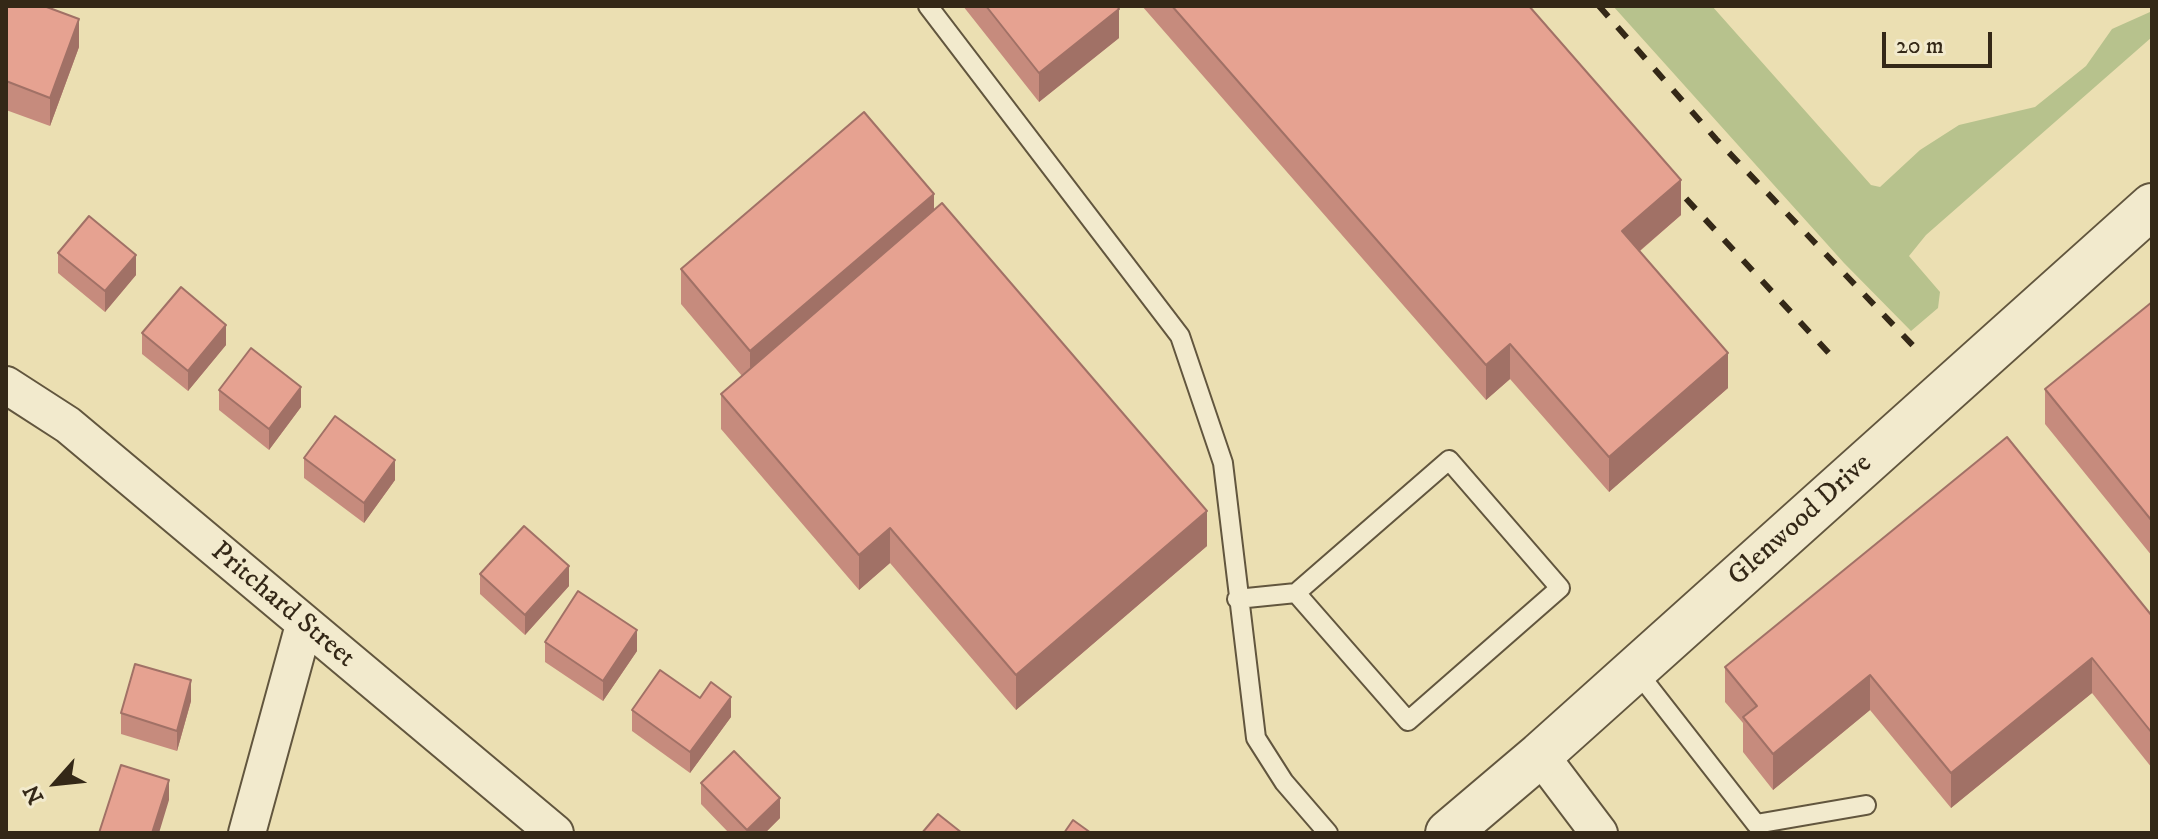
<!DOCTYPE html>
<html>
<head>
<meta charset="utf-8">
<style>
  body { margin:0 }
  #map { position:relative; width:2158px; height:839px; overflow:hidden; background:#ebdfb2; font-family:"IM FELL DW Pica",serif }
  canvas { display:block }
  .frame { position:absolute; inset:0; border:8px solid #342817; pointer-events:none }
  .north { position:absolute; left:16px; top:743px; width:80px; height:80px; -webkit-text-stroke:6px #f2eacd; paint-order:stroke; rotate:243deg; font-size:22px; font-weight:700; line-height:32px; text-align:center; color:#342817 }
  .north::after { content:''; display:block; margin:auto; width:28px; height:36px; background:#342817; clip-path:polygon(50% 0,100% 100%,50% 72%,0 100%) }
  .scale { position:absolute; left:1882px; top:32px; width:110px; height:36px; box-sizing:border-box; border:4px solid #342817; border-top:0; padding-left:10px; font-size:24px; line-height:28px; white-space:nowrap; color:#342817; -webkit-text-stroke:6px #f2eacd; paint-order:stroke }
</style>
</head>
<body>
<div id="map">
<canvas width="2158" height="839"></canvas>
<div class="frame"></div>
<div class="north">N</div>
<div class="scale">20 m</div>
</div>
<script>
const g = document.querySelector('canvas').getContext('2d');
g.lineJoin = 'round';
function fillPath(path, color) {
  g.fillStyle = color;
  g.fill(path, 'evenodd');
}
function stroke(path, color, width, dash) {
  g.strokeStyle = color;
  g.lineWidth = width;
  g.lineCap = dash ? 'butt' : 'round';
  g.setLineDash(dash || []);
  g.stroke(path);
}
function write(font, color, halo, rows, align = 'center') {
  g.font = font + ' "IM FELL DW Pica",serif';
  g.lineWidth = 6;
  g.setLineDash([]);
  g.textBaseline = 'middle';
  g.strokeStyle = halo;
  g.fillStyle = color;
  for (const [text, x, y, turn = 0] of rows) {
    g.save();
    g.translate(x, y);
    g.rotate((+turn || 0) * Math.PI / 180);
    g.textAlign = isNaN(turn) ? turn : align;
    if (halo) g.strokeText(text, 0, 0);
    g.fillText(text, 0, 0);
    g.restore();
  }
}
const green = new Path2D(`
  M1613,6h99l159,179 9,2 40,-37 39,-25 76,-18 51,-41 26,-37 38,-17 2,25 -226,198 -17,21 31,36 -2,16 -27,23 -67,-68z`);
const service = new Path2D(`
  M928,6l252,330 43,127 33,275 28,44 44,51
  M1237,599l59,-6 153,-133 111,128 -152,133 -112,-128
  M1635,669l121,155 110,-19`);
const minor = new Path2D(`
  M6,385l62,40 487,408
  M1540,755l59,78
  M247,833l57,-208`);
const tertiary = new Path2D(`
  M1448,833l92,-78 612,-549`);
const rail = new Path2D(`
  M1599,6l117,133 204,214
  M1667,178l171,185`);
const wall = new Path2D(`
  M6,6l73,41 -29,79 -44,-16z
  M963,6h154l2,32 -80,64z
  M1142,6h387l152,209 -41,36 88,137 -119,104 -99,-113 -24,21z
  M934,210l273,336 -191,164 -126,-147 -31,27 -138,-161v-35l21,-18 -61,-72v-35z
  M58,253l78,22 -31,37 -47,-39z
  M2152,302v254l-107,-132v-35z
  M142,333l84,12 -38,46 -46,-37z
  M219,390l82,17 -32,43 -50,-40z
  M304,458l91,22 -31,43 -60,-45z
  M480,574l89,12 -44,49 -45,-41z
  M2152,616v152l-60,-75 -141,115 -81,-98 -97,80 -30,-38v-29l-18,-21v-35z
  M545,642l92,9 -34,50 -58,-39z
  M700,698l31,19 -41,56 -58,-42v-21z
  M191,701l-14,50 -56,-17v-21z
  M701,783l79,35 -15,15h-36l-28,-29z`);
const shadedWall = new Path2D(`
  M1119,9v29l-80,64v-29z
  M79,19v28l-29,79v-28z
  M1681,180v35l-59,51v-35z
  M934,194v35l-184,157v-35z
  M136,255v20l-31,37v-21z
  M226,325v20l-38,46v-20z
  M1510,344v35l-24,21v-35z
  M1728,353v35l-119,104v-35z
  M301,387v20l-32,43v-21z
  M395,460v20l-31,43v-20z
  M1207,511v35l-191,164v-35z
  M890,528v35l-31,27v-35z
  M569,566v20l-44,49v-20z
  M637,630v21l-34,50v-20z
  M2092,658v35l-141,115v-35z
  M1870,675v35l-97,80v-36z
  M191,680v21l-14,50v-20z
  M731,697v20l-41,56v-21z
  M169,780v20l-10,33h-7z
  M780,798v20l-15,15h-18v-3z`);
const building = new Path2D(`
  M6,6h38l35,13 -29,79 -44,-17z
  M986,6h131l2,3 -80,64z
  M1172,6h357l152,174 -59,51 106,122 -119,104 -99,-113 -24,21z
  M864,112l70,82 -184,157 -69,-82z
  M942,203l265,308 -191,164 -126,-147 -31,27 -138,-161z
  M89,216l47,39 -31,36 -47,-38z
  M181,287l45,38 -38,46 -46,-38z
  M2152,302v219l-107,-132z
  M251,348l50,39 -32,42 -50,-39z
  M335,416l60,44 -31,43 -60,-45z
  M2007,437l145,179v117l-60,-75 -141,115 -81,-98 -97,79 -30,-37 14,-11 -32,-39z
  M524,526l45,40 -44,49 -45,-41z
  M578,591l59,39 -34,51 -58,-39z
  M135,664l56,16 -14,51 -56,-18z
  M660,670l40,28 11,-16 20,15 -41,55 -58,-42z
  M734,751l46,47 -33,32 -46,-47z
  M121,765l48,15 -17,53h-53z
  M938,814l24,19h-40z
  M1073,820l18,13h-27z`);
const streetNames = [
  ["Glenwood Drive",1801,521,-42],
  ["Pritchard Street",282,606,40]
];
fillPath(green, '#b7c28d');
stroke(service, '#62563e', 22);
stroke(minor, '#62563e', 40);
stroke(tertiary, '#62563e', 48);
stroke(service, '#f2eacd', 18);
stroke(minor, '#f2eacd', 36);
stroke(tertiary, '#f2eacd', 44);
stroke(rail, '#342817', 6, [14, 14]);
fillPath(wall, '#c68b7d');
fillPath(shadedWall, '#a17166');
fillPath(building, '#e6a291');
stroke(building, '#a17166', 2);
write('28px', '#342817', '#f2eacd', streetNames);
</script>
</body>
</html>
